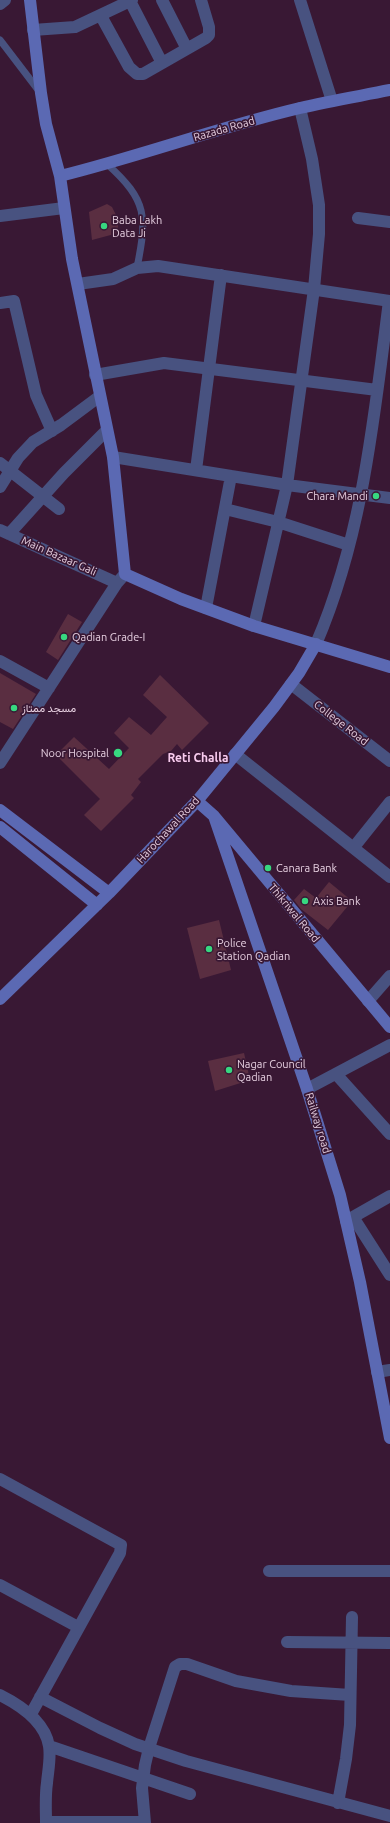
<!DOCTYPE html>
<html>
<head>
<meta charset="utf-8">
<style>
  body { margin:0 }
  canvas { display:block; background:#391834 }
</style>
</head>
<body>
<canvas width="390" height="1823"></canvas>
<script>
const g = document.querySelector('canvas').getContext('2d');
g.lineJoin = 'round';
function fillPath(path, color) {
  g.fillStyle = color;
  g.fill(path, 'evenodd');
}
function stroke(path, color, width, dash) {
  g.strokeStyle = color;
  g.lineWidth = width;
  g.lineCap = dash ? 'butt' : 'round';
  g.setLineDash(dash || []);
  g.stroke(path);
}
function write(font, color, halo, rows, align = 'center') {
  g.font = font + ' Ubuntu,Vazirmatn,sans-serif';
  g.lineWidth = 3.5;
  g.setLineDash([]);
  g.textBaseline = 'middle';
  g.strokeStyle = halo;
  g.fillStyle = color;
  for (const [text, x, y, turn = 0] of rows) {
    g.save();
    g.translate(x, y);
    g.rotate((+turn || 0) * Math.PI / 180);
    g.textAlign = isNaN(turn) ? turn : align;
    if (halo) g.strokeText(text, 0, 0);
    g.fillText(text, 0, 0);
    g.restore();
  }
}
const building = new Path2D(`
  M107,204l5,3 6,12v14l-26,7 -3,-28z
  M68,614l14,8 -24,38 -12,-8z
  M0,673l36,21 -23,35 -13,-7z
  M160,675l49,48 -27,27 -5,-6 -6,7 -8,3 -25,25 3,3 -10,13 3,3 -33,33 -17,-16 16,-16 -44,-44 18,-18 35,32 20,-21 -15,-15 15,-16 22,18 16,-18 -24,-22z
  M329,882l23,19 -24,29 -27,-21 -7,-9 10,-11 12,9z
  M219,920l12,50 -31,9 -13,-51z
  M244,1053l6,27 -35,11 -7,-30z`);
const lane = new Path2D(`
  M0,40l39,51
  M107,164c41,37 40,53 30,104`);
const street = new Path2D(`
  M162,0l25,49
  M300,0l32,101
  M130,1l32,62
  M0,4l5,-4
  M101,16l28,51 8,7h6l63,-36 3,-3v-8l-8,-27
  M33,30l42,-3 57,-27
  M0,216l64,-8
  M358,218l32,4
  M78,284l35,-5 24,-11 21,-2 232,35
  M0,303l14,-2 22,94 16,36
  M95,375l69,-12 213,27
  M113,457l174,28 103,13
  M0,463l59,46
  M196,470l25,-195
  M0,487l18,-29 15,-16 28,-17 39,-29
  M225,509l53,13 71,23
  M0,530l117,53
  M9,534l55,-61 43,-43
  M206,608l25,-132
  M254,626l33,-141 27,-196 5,-55v-29l-7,-46 -12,-51
  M316,644c47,-109 58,-227 73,-343
  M0,661l49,27
  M291,684l99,77
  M235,754l155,123
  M0,763l117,-180 8,-9
  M354,847l36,-45
  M368,1001l22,-25
  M336,1074l54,60
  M307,1089l83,-44
  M353,1217l37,58
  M346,1221l44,-25
  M377,1372l13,-2
  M0,1479l121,66 -1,8 -89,161
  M269,1571h121
  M0,1585l78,42
  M287,1642l103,1
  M0,1695c20,10 45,27 49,51 2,12 -1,25 -2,37 -2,13 -1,27 -1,40
  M40,1697l60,31 35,16 51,17 204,55
  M49,1746l141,48
  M338,1803l8,-44 4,-34 2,-108
  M46,1822h99
  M145,1823l-3,-35 3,-23 4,-17 26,-81 5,-3h7l49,17 55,10 59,4`);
const secondary = new Path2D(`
  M30,0l11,93 5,31 14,52 12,83 41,198 12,117 56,25 73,27 136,41
  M60,176c81,-20 159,-49 240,-68 30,-7 60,-12 90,-18
  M197,801l17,15 176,211
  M0,810l109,83
  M214,816l93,273 33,106 20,87 30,156
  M0,827l97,78
  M0,999l109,-106 88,-92 77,-94 25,-34 17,-29`);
const markers = [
  [104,226,4,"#37d880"],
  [376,496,4,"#37d880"],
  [64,637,4,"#37d880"],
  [14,708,4,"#37d880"],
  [118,753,5,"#37d880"],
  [268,868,4,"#37d880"],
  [305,901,4,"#37d880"],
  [209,949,4,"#37d880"],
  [229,1070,4,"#37d880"]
];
const streetNames = [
  ["Razada Road",224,129,-16],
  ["Main Bazaar Gali",59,556,24],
  ["College Road",341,723,38],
  ["Harochawal Road",168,830,-47],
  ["Thikriwal Road",294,913,50],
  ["Railway road",318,1123,73]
];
const poiNames = [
  ["Baba Lakh",112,220],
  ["Data Ji",112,233],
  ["Chara Mandi",368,496,"right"],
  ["Qadian Grade-I",72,637],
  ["مسجد ممتاز",22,708],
  ["Noor Hospital",109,753,"right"],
  ["Canara Bank",276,868],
  ["Axis Bank",313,901],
  ["Police",217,943],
  ["Station Qadian",217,956],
  ["Nagar Council",237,1064],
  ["Qadian",237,1077]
];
const neighbourhoodNames = [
  ["Reti Challa",198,758]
];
fillPath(building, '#5a2e41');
stroke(lane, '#485280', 7);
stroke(street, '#485280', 12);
stroke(secondary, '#5b69b3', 12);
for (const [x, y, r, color] of markers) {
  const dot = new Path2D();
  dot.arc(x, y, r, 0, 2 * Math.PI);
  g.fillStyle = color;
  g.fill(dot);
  stroke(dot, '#391834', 1.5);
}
write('11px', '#e5cedf', '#391834', streetNames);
write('11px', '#e5cedf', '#391834', poiNames, 'left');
write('bold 12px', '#f9ccef', '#391834', neighbourhoodNames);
</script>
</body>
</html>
